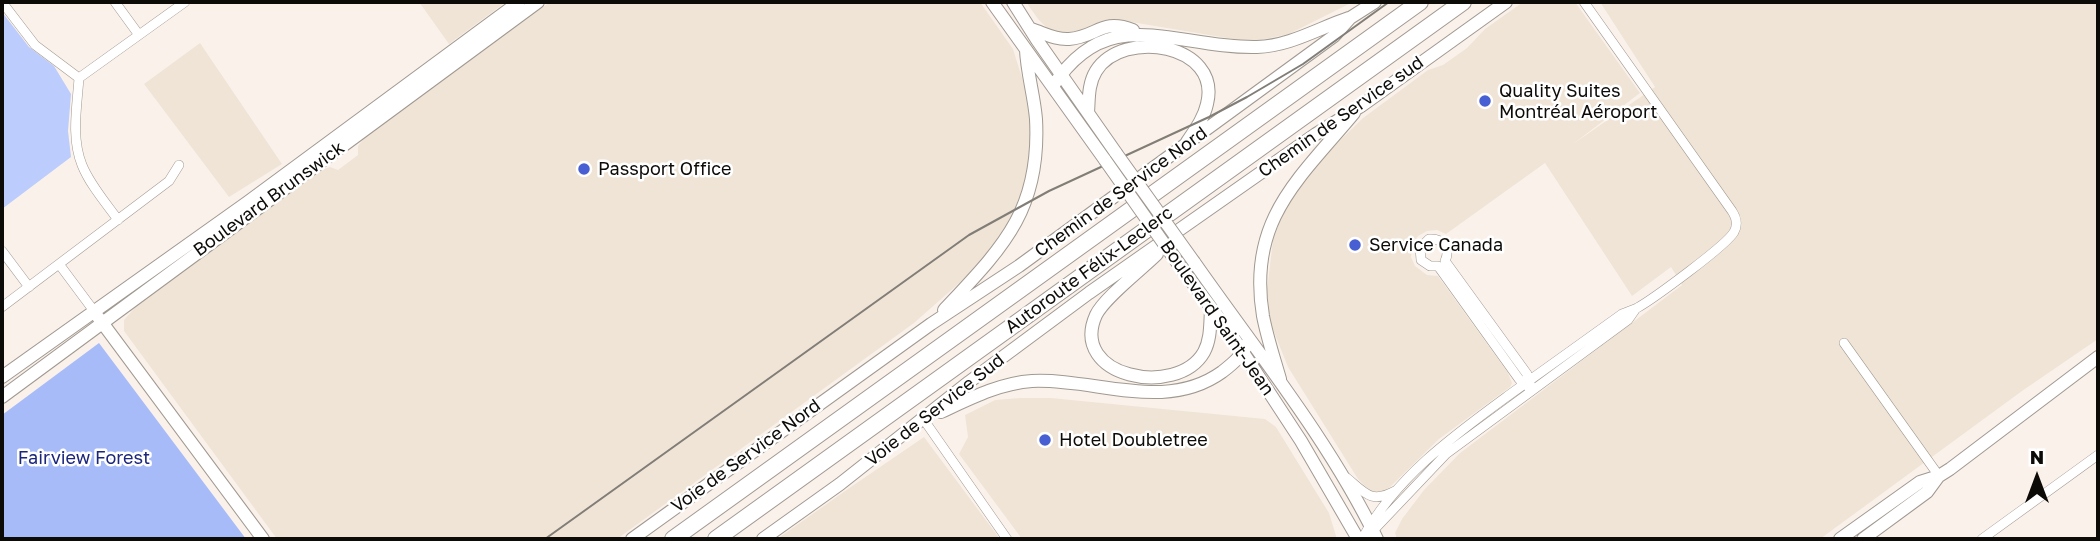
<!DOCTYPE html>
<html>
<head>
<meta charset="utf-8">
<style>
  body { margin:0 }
  #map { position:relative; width:2100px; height:541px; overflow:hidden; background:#faf2ea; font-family:"Golos Text",sans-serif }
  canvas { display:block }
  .frame { position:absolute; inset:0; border:4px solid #0d0b08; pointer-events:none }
  .north { position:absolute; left:2002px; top:443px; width:70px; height:70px; -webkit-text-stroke:5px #fff; paint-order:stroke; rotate:0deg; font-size:19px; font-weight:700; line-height:28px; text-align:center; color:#0d0b08 }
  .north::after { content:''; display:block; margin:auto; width:24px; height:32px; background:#0d0b08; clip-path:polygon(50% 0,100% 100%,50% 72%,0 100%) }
</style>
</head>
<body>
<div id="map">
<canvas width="2100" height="541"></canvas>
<div class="frame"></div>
<div class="north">N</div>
</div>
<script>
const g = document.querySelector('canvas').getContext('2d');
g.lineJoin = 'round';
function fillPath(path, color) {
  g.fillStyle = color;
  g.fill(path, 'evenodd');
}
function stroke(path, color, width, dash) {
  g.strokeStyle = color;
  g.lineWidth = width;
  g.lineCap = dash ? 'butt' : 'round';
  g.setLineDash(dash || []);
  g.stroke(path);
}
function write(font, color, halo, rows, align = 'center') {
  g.font = font + ' "Golos Text",sans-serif';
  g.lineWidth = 5;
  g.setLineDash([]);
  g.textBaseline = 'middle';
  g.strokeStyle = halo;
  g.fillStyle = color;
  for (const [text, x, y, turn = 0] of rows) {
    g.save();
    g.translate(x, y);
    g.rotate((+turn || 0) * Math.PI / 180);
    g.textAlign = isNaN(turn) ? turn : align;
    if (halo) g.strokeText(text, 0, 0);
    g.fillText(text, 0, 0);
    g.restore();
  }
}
const built = new Path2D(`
  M419,2h87l-57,42z
  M550,2h430l33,47 15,48 3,27 -1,32 -6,31 -11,31 -31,45 -68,60 -297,216h-340l-153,-208v-11l15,-17 182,-133 9,-3 8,3 20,-15v-9l6,-8z
  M1026,2h327l-64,32 -38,8 -132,-22 -17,2 -26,11 -12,1 -14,-3 -12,-12z
  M1523,2h52l65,91 -67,51 82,-57 -55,-85h498v337l-76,52 -202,148h-423l-2,-6 7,-14 22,-29 36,-37 222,-168 -11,-18 -39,29 -87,-133 -99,71 -9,-4 -10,1 -9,5 -5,8 -2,13 4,9 12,9 11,1 70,97 4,10 -2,4 -71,52 -53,52 -6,3 -9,-2 -13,-13 -70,-112 -18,-45 -3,-32 6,-50 14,-38 38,-47 38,-37 65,-48 15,-5 24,-17 18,-19z
  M200,43l82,121 -53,33 -85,-113z
  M1020,398h31l214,21 11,8 53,86 8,26h-315l-63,-85 9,-17 -3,-22 30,-15z
  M924,437l76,102h-223l68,-48z`);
const green = new Path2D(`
  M2,12l27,35 25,19 17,28 -3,37 3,26 -69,52z`);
const forest = new Path2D(`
  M99,343l147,196h-244v-124z`);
const street = new Path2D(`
  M2,2l33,43 44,33
  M115,2l24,33
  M79,78c-2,29 -8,60 3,87 8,20 24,38 36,55
  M79,78l106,-76
  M1429,239c14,-1 22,9 16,22l82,113 5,16 -13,-11 -81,-113h-8l-9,-6 -1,-12z
  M2,251l27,36
  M59,264l35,47
  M2,307l167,-126 10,-16
  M1844,343l95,133
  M924,420l83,119
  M1347,478c18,15 24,26 48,13
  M1369,535l77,-81 182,-134 7,-10
  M1362,539c34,-62 91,-103 147,-144 38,-27 75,-54 113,-81 5,-2 11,-4 15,-6 16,-9 90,-63 97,-76 4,-7 2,-15 -2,-21l-148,-209
  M1982,539l116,-84`);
const secondary = new Path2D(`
  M992,2l113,158
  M1013,2l24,38 79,113
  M1031,29c13,4 24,11 38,10 28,-2 32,-21 64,-9
  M1053,86c56,-86 122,-37 204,-39 33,-1 62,-19 92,-29
  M1088,113c1,-14 0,-29 8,-42 27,-43 126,-27 111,33 -3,14 -12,26 -20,38
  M1157,254c-15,15 -53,44 -61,61 -28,62 81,84 108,37 7,-13 6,-28 7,-42
  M1194,262c63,90 135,178 183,277
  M1179,265l50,66 72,110 57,98
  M944,310c58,-62 97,-99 92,-191 -2,-24 -9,-46 -10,-69
  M98,317l165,222
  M2,377l246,-175 271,-200
  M1280,379c-6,-21 -13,-42 -17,-63 -16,-96 36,-137 91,-203
  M2,397l536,-395
  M941,412c28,-13 59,-29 91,-31 64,-3 133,32 190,-9 13,-10 21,-17 27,-32
  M632,539l299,-215 88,-58 315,-230 16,-18 25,-16
  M763,539l77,-55 129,-102 120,-89 227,-159 45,-28 145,-104
  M1840,539l80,-57 19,-6 11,-7 148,-112
  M1863,539l64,-47 11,-15`);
const highway = new Path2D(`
  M673,539l747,-537
  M716,539l747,-537`);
const tram = new Path2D(`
  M545,539l424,-304 80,-44 160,-74 38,-20 56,-33 86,-62`);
const secondaryBridge = new Path2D(`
  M1116,153l78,109
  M1105,160l74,105`);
const markers = [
  [1485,101,7,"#485fd3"],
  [584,169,7,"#485fd3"],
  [1355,245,7,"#485fd3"],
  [1045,440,7,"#485fd3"]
];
const poiNames = [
  ["Quality Suites",1499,91],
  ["Montréal Aéroport",1499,112],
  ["Passport Office",598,169],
  ["Service Canada",1369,245],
  ["Hotel Doubletree",1059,440]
];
const streetNames = [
  ["Chemin de Service sud",1341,117,-35],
  ["Chemin de Service Nord",1121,192,-36],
  ["Boulevard Brunswick",269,199,-36],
  ["Autoroute Félix-Leclerc",1089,270,-36],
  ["Boulevard Saint-Jean",1217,318,55],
  ["Voie de Service Sud",935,410,-38],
  ["Voie de Service Nord",746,456,-36]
];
const parkNames = [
  ["Fairview Forest",84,458]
];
fillPath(built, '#f0e4d6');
fillPath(green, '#bcccfd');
fillPath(forest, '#a8bbf9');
stroke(street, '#a09991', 10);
stroke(secondary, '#a09991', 14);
stroke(highway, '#a09991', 18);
stroke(street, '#fff', 9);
stroke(secondary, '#fff', 12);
stroke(highway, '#fff', 16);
stroke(tram, '#817d77', 2);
stroke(secondaryBridge, '#a09991', 14, []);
stroke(secondaryBridge, '#fff', 12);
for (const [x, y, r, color] of markers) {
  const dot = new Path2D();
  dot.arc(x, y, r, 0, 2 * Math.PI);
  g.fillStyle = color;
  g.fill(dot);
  stroke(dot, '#fff', 2.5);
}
write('18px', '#0d0b08', '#fff', poiNames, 'left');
write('18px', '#0d0b08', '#fff', streetNames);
write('18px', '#1c267b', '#fff', parkNames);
</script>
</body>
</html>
